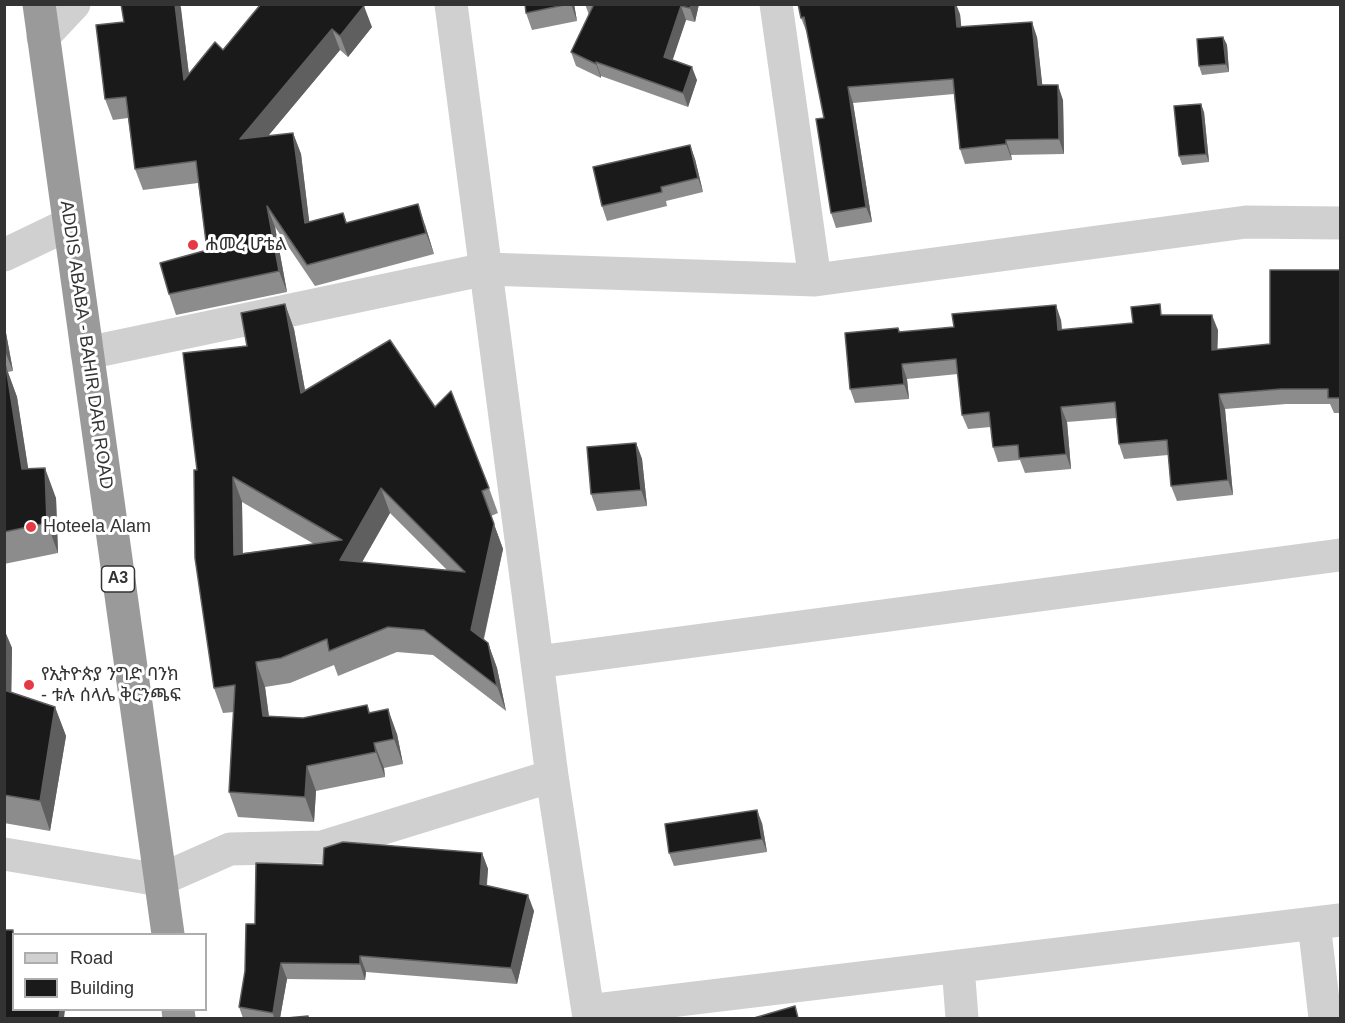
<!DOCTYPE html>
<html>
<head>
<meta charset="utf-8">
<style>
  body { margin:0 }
  #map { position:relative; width:1345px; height:1023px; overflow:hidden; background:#fff; font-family:Helvetica,sans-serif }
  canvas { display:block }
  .frame { position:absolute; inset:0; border:6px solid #333; pointer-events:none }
  .legend { position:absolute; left:12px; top:933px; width:195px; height:78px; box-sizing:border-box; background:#fff; border:2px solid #adadad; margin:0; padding:8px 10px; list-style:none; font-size:18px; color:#333 }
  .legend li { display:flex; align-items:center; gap:12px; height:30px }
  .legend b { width:30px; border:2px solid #adadad }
</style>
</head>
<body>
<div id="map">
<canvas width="1345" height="1023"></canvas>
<div class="frame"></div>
<ul class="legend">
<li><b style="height:8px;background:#d0d0d0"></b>Road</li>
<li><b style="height:16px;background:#1a1a1a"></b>Building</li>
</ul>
</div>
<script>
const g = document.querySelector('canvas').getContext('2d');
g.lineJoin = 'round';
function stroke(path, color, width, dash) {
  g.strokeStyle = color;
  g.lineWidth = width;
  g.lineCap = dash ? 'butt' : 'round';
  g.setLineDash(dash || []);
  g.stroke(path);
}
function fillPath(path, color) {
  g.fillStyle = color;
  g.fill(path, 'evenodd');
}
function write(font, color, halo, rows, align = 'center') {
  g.font = font + ' Helvetica,"Noto Sans Ethiopic",sans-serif';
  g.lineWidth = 6;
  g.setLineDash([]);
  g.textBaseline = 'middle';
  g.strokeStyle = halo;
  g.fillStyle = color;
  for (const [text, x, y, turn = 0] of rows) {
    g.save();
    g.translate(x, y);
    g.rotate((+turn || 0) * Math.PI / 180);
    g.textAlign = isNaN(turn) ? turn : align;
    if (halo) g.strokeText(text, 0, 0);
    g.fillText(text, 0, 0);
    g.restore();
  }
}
const minor = new Path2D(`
  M451,4l101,772 37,242
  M776,4l39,276
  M43,37l31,-33
  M4,255l65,-31
  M87,353l399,-84 329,11 431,-58 94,1
  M537,662l803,-107
  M4,854l156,26 70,-31 92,-2 230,-71
  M1314,923l11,95
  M958,966l4,52
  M588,1011l752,-91`);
const highway = new Path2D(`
  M39,4l129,930
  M178,1010l1,8`);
const wall = new Path2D(`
  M121,4h59l9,70 34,-24 38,-46 111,23 -24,30 -8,-7 -72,86 25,-3 8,21 8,68 34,-9 4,10 78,2 9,29 -119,32 -40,-59 12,65 -111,23 -7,-21 38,-44 -9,-67 -55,7 -8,-21 -7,-51 -15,2 -8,-21 19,-77z
  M525,4h49l3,17 -45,9 -6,-17z
  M585,4h114l-4,18 -9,-2 -14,40 25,20 -9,27 -87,-31v2l-25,-12 -5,-14 18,-37z
  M798,4l162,10 1,13 76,10 5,48 21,15 1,54 -53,1 1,5 -47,4 -5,-15 -6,-55 -101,9 19,119 -36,6 -5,-15 -7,-95 -17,-85 -6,-15z
  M1223,37l4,8 2,27 -27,3 -3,-9z
  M1204,112l5,50 -27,3 -3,-9z
  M690,145l5,14 8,33 -37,9 1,5 -60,15 -5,-15z
  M1341,270v143h-7l-4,-9h-44l-61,5 8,86 -56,6 -6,-15 -3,-31 -44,4 -5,-15 -3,-26 -49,4 4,47 -46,4 -5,-13 -22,2 -5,-15 -2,-20 -23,2 -6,-14 -4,-41 -51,5 2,20 -54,4 -5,-14 48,-61 2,4 161,-12 1,10 71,-7 31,-8 54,15 -1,19 53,-5z
  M285,304l9,25 11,61 184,98 9,25 -7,3 12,33 -19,90 4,4 9,25 9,43 -73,-56 -36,-3 -59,24 -4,-11 -44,18 -25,4 4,29 34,2 64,-13 3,8 27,21 6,30 -19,4 1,9 -69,14 -2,31 -76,-5 -9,-25 5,-80 -11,1 -9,-25 -17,-218 50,-124zM242,502l72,42 -71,9zM390,513l57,57 -85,-8z
  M4,322l9,49 -5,1 9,25 11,72 28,29 2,55 -54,11z
  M636,443l6,16 5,47 -50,5 -6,-17z
  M4,629l8,19 -1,44 44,15 11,29 -16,95 -46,-8z
  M762,823l5,29 -93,14 -5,-13z
  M482,853l6,16 -1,17 47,25 -17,73 -151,-12 -1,8 -78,-1 -7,39h-37l-4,-11 16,-83 68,-59z`);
const shadedWall = new Path2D(`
  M175,4h5l1,4 11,93 -8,-21z
  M571,4h3l3,17z
  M691,4h8l-4,18 -5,-14z
  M955,4h1l4,10 3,29 -6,-16z
  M364,6l8,21 -24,30 -8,-21z
  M681,6l5,14 -17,51 -5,-14z
  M1032,22l5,15 7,63 -6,-15z
  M332,29l8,21 -92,110 -8,-21z
  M1223,37l4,8 2,27 -3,-8z
  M596,62l5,14v2l-5,-14z
  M692,67l5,13 -9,27 -5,-14z
  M1058,85l5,15 1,54 -5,-15z
  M848,87l5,16 19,119 -6,-15z
  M1201,104l3,8 5,50 -3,-8z
  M293,133l8,21 11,90 -7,-21z
  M1006,140l5,15 1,5 -6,-16z
  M690,145l5,14 8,33 -5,-14z
  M418,204l7,21 9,29 -8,-21z
  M267,206l8,21 12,65 -8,-21z
  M285,304l9,25 16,89 -9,-25z
  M1056,305l5,15 2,25 -5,-15z
  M1212,315l6,15 -1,35 -5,-15z
  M4,322l9,49 -9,-22z
  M902,364l5,15 2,20 -5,-15z
  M6,367l11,30 16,102 -11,-30z
  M1219,394l6,15 8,86 -5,-15z
  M1061,407l6,15 4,47 -5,-15z
  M636,443l6,16 5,47 -6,-16z
  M45,468l11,30 2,55 -11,-30z
  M233,477l9,25 1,78 -9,-25z
  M381,488l9,25 -41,72 -9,-25z
  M482,491l21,58 -23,106 -9,-25z
  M4,629l8,19 -1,70 -7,-19z
  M488,643l9,25 9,43 -9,-25z
  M256,662l9,25 7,54 -9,-25z
  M55,707l11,29 -16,95 -10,-30z
  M388,709l9,25 6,30 -9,-25z
  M374,743l10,25 1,9 -9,-25z
  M307,766l9,25 -2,31 -9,-25z
  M757,810l5,13 5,29 -5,-13z
  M482,853l6,16 -3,31 -5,-16z
  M528,895l6,16 -17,73 -6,-16z
  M360,956l6,16 -1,8 -5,-16z
  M281,963l6,16 -7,39h-6l-1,-5z
  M60,1010h5l-1,8h-5z`);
const building = new Path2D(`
  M121,4h54l9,76 31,-38 8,8 38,-46h102l1,2 -24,30 -8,-7 -92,110 53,-6 12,90 38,-10 3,10 72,-19 8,29 -119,32 -40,-59 12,65 -110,23 -9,-31 47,-13 -11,-89 -61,8 -9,-72 -21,2 -9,-74 28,-3z
  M525,4h44l-43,9z
  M594,4h97l-1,4 -9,-2 -17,51 28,10 -9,26 -87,-31v2l-25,-12z
  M798,4h157l2,23 75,-5 6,63h20l1,54 -53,1v4l-46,5 -7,-70 -105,8 18,120 -35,6 -15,-94 8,-1 -20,-101 -3,1z
  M1223,37l3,27 -27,2 -2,-27z
  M1201,104l5,50 -27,2 -5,-50z
  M690,145l8,33 -37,9 1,5 -60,14 -9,-39z
  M1270,270h71v128h-13v-9h-47l-62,5 9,86 -57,6 -4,-46 -48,4 -4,-42 -54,5 5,47 -47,4 -1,-13 -25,2 -4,-35 -27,3 -6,-56 -54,5 2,20 -54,5 -5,-56 53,-5 1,4 55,-5 -2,-13 104,-9 2,25 75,-7 -2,-16 29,-3 1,11h51v35l58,-6z
  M285,304l16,89 89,-53 45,67 16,-16 38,97 -7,3 12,33 -23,106 17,13 9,43 -73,-56 -36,-3 -59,24 -2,-12 -46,19 -25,4 7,54 40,2 64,-13 2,8 19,-4 6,30 -20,4 2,9 -69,14 -2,31 -76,-5 6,-107 -21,3 -19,-130 -1,-88h3l-14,-117 64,-7 -6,-33zM233,477l109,63 -108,15zM381,488l84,84 -125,-12z
  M4,367h2l16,102 23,-1 2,55 -43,9z
  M636,443l5,47 -50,4 -4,-47z
  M4,690l51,17 -15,94 -36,-6z
  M757,810l5,29 -93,14 -4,-29z
  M343,842l139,11 -2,31 48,11 -17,73 -151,-12v8l-79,-1 -8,50 -34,-6 6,-36 1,-47h9l1,-61 67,2 1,-17z
  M4,930h9l1,80h46l-1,8h-55z
  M795,1006l3,12h-44z
  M308,1016v2h-21z`);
const markers = [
  [193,245,6,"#e63946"],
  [31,527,6,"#e63946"],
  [29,685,6,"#e63946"]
];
const shields = [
  [118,579,33]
];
const shieldNames = [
  ["A3",118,579]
];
const poiNames = [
  ["ሐመረ ሆቴል",205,245],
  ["Hoteela Alam",43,527],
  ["የኢትዮጵያ ንግድ ባንክ",41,675],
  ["- ቱሉ ሰላሌ ቅርንጫፍ",41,696]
];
const streetNames = [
  ["ADDIS ABABA - BAHIR DAR ROAD",86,345,82]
];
stroke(minor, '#d0d0d0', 33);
stroke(highway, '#9a9a9a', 33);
fillPath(wall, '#8c8c8c');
fillPath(shadedWall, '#5f5f5f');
fillPath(building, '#1a1a1a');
stroke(building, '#5f5f5f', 1.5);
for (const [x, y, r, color] of markers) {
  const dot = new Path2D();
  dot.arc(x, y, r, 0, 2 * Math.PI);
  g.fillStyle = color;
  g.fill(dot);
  stroke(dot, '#fff', 2);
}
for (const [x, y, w] of shields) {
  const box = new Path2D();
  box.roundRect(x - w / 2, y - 13, w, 26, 4.5);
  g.fillStyle = '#fff';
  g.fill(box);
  stroke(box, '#333', 1.5);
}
write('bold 16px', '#333', null, shieldNames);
write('18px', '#333', '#fff', poiNames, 'left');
write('18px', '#333', '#fff', streetNames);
</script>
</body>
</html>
